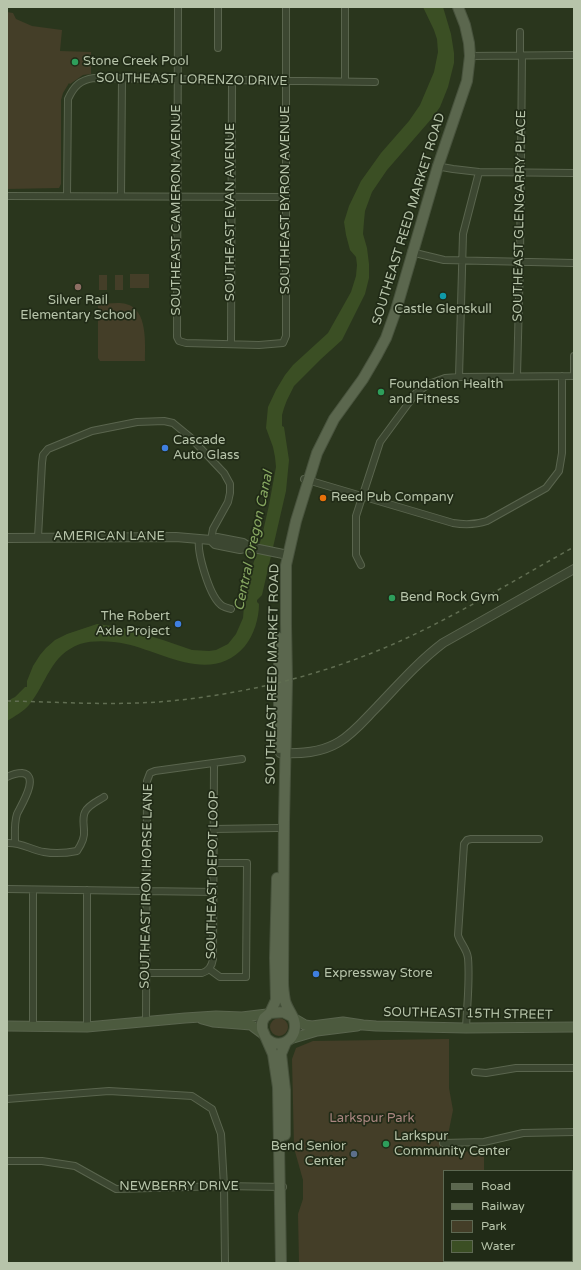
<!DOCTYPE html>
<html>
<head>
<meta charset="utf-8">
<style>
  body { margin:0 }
  #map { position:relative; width:581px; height:1270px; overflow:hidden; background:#2a361d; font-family:"Varela Round",sans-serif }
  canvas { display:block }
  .frame { position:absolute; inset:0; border:8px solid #b7c4aa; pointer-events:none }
  .legend { position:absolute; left:443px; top:1170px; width:130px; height:92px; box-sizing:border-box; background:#212b17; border:1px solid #5d6852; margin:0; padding:5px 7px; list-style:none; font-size:12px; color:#b7c4aa }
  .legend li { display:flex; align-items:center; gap:8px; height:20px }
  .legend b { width:20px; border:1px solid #5d6852 }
</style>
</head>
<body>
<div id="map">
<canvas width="581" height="1270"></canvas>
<div class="frame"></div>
<ul class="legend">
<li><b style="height:5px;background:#5b674e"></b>Road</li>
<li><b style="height:5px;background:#616e52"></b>Railway</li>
<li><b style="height:11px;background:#443e28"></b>Park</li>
<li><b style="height:11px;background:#3b4f24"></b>Water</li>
</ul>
</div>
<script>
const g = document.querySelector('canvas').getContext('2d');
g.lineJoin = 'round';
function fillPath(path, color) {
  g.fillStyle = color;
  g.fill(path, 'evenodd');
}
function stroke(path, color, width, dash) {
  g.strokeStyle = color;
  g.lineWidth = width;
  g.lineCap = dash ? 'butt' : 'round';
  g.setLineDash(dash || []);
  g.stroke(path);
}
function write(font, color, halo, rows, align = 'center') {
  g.font = font + ' "Varela Round",sans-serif';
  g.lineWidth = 3.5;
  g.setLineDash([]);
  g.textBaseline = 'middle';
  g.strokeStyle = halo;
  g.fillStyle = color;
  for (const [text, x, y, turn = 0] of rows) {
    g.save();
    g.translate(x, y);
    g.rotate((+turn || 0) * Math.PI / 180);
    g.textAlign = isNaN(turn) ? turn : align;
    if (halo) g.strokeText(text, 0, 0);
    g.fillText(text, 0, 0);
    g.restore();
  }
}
const green = new Path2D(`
  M7,12l6,1 3,6 16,7 30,4 -2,21 31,1v22l-8,1 -13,9 -1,-1 -6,10 -2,7v84l-2,4 -52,1z
  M130,274h19v14h-19z
  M99,275h8v15h-8z
  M115,275h8v15h-8z
  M98,304c8,0 21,-2 28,0 22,5 19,40 19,57h-45l-2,-3z
  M270 1027a9 9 0 1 1 18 0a9 9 0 1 1-18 0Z
  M449,1039v49l4,22 -5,25 1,17 35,-1v20h-40v90h7v2h-152l-1,-49 5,-15v-19l-9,-32 -2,-89 4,-11 17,-7z`);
const water = new Path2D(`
  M423,7h20l8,27 3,19v10l-6,24 -8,20 -7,10 -46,53 -15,22 -7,19 -1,10 -1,13 4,14 2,16v14l-4,16 -23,46 -21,19 -27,27 -7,14 -3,8 -2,7v11l2,1 5,33 -3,31 -24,104 -5,5v2l2,2c0,14 -5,31 -14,42 -33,39 -82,6 -119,-2 -15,-3 -32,-4 -46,0 -30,11 -33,39 -51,61 -6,7 -14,11 -22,16v-17l4,-5 4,-2 10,-10h2v-6l6,-15 7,-11 6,-7 9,-8 12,-6 30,-10 23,3 43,13 29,10 17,1 7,-1 12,-6 8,-10 7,-16 1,-12 7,-35 11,-35 7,-31 7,-38 -1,-10 -2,-10 -7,-19 2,-21 8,-17 9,-15 8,-10 35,-32 23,-41 5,-16 1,-11 -1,-8 -6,-7 -4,-15 -2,-13 5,-16 12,-25 20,-28 28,-32 11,-16 14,-33 4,-20 -1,-13 -3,-9z`);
const minor = new Path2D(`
  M178,7l-1,330 2,4 7,2 73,2 24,-2 3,-7v-329
  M345,7v74
  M520,32v23
  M218,48v-41
  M468,56l106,-1
  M436,166l17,3 26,3 95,1
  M7,196l279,1
  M67,196l1,-97c6,-13 12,-19 26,-21l281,4
  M121,196l1,-117
  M411,252l33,8 130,3
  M231,344l1,-264
  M517,376l3,-115 2,-206
  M574,376v-20
  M459,377l4,-143 16,-62
  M304,479l149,44c12,2 22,2 34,-2l59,-33 13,-17 3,-18v-77
  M38,537l4,-74 1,-8 5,-6 44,-18 45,-9 27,-1 9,2 17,14 34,36 6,11v9l-2,9 -15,27 -2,11
  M199,539c-2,14 10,55 21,65 2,3 8,4 11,5
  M361,565l-5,-10v-39l24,-74 36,-49 13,-9 16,-6 14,-1 115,-1
  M7,777c4,-2 11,-4 15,-4 19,2 -2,34 -5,41 -3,9 -2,19 -2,28
  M214,829l64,-1
  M7,843c14,-1 24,7 37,9 11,2 23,1 33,-1 4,-6 8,-13 7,-20 0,-6 -2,-13 1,-19 3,-7 13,-11 19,-15
  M7,889l207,3
  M209,969l11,8h26l1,-114h-33
  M146,973h56c7,-2 10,-7 11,-14l1,-195
  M146,1021l1,-240 3,-8 5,-2 87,-12
  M33,1026v-136
  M87,1027v-137
  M466,1028c1,-23 4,-47 2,-70 -1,-9 -8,-15 -10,-23l6,-91 3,-4 4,-1h68
  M475,1072l11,1 30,-5h58
  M7,1099l102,-8 83,5 20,13 9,25 3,52 1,77
  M443,1143l41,-1 39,-9 51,-1
  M7,1161h35l33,5 41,23 108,-3 59,1
  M572,1197h2
  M471,1261l1,2
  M557,1263l17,-1`);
const tertiary = new Path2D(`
  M7,538l169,-1 35,3 6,-2 26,5 6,4
  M211,540l4,4 25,5 9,-2 39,8
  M280,753c20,1 41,0 59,-11 15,-9 26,-23 38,-35 21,-22 41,-45 66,-64l131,-74`);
const secondary = new Path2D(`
  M293,1018l12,7 7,1 31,-4 20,3 13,1 90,2 108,-1
  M202,1019l11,3 38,3 12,9
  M7,1026l80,1 98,-9 31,-2 26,1 25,-3
  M290,1039l27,-8 40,-5`);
const primary = new Path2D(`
  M279,748v-110
  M270,1013l6,-13 -1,-42 2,-80
  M266,1038c5,5 10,7 17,5 10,-3 14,-14 11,-23 -2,-6 -7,-12 -9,-19 -1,-6 -2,-13 -2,-19l1,-161 3,-140 -1,-56v-60l10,-44 21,-68 17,-34 29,-40 14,-24 9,-17 10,-28 42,-144 29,-85 3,-25 -1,-13 -4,-18 -7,-18
  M285,1135v-45l-4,-36 5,-12
  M281,1263l-3,-176 -5,-33 -11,-25v-6l2,-5 6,-5 13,-1 8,4`);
const rail = new Path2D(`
  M7,701c54,1 109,5 163,0 83,-8 164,-29 239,-64 57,-27 111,-60 165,-90`);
const markers = [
  [75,62,4,"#2e9e5b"],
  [78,287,4,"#8d6e63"],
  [443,296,4,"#0f9aa8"],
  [381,392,4,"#2e9e5b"],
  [165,448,4,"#3f7fe0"],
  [323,498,4,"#e8710a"],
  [392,598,4,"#2e9e5b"],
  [178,624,4,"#3f7fe0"],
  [316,974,4,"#3f7fe0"],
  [386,1144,4,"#2e9e5b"],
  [354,1154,4,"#5c6f8a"]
];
const poiNames = [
  ["Stone Creek Pool",83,62],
  ["Silver Rail",78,301,"center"],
  ["Elementary School",78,316,"center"],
  ["Castle Glenskull",443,310,"center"],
  ["Foundation Health",389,385],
  ["and Fitness",389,400],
  ["Cascade",173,441],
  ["Auto Glass",173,456],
  ["Reed Pub Company",331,498],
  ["Bend Rock Gym",400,598],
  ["The Robert",170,617,"right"],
  ["Axle Project",170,632,"right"],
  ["Expressway Store",324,974],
  ["Larkspur",394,1137],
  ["Community Center",394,1152],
  ["Bend Senior",346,1147,"right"],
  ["Center",346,1162,"right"]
];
const streetNames = [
  ["SOUTHEAST LORENZO DRIVE",192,80,1],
  ["SOUTHEAST BYRON AVENUE",286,200,-90],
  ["SOUTHEAST CAMERON AVENUE",177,210,-90],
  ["SOUTHEAST EVAN AVENUE",231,212,-90],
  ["SOUTHEAST GLENGARRY PLACE",520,216,-89],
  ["SOUTHEAST REED MARKET ROAD",409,219,-73],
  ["AMERICAN LANE",109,537],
  ["SOUTHEAST REED MARKET ROAD",273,674,-89],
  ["SOUTHEAST DEPOT LOOP",213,875,-89],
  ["SOUTHEAST IRON HORSE LANE",147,886,-89],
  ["SOUTHEAST 15TH STREET",468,1014,1],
  ["NEWBERRY DRIVE",179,1187]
];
const parkNames = [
  ["Larkspur Park",372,1119]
];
const waterNames = [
  ["Central Oregon Canal",254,541,-78]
];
fillPath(green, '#443e28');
fillPath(water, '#3b4f24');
stroke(minor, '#5a654e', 8);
stroke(tertiary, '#5a654e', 10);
stroke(secondary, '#5a654e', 11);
stroke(primary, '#48533d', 12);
stroke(minor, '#3c4731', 6);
stroke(tertiary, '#3c4731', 8);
stroke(secondary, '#4c5a3e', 9);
stroke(primary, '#5b674e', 10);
stroke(rail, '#616e52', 1.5, [4, 4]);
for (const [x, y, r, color] of markers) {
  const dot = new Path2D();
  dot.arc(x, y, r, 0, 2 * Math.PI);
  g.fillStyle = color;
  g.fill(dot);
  stroke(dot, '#212b17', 1.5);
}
write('13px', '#b7c4aa', '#212b17', poiNames, 'left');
write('13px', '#b7c4aa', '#212b17', streetNames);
write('13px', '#aa8681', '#212b17', parkNames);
write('italic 14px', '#86a660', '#212b17', waterNames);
</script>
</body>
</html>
